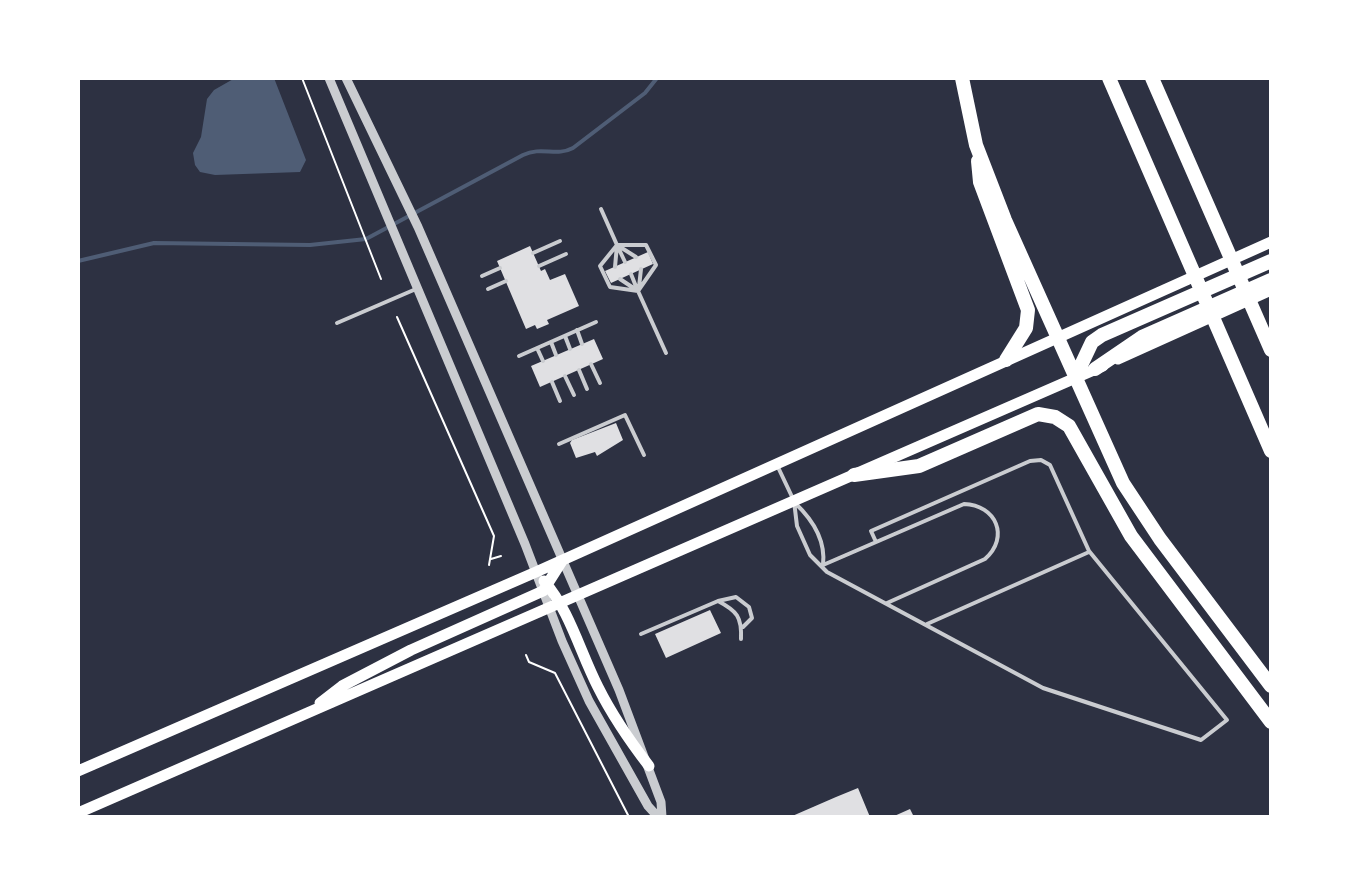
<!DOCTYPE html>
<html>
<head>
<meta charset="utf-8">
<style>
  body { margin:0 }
  #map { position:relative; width:1349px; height:895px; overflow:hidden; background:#2d3142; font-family:"Zilla Slab",serif }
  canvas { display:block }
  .frame { position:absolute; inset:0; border:80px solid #fff; pointer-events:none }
</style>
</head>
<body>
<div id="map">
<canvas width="1349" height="895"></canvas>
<div class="frame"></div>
</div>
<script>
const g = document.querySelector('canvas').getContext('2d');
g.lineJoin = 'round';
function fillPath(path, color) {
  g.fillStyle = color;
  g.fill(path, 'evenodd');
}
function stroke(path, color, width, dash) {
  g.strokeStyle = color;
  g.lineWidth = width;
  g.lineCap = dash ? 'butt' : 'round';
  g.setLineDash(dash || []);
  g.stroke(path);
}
const water = new Path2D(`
  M235,78h39l32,82 -6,12 -85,3 -15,-3 -5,-7 -2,-12 8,-16 6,-38 7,-9z`);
const stream = new Path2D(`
  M78,261l76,-18 156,2 56,-6 157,-84c19,-9 33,2 50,-7l72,-55 12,-15`);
const building = new Path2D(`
  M530,246l11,25 4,-2 5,11 15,-6 14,32 -32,14 2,4 -12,5 -2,-4 -9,4 -29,-68z
  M648,252l5,12 -42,19 -6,-12z
  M594,339l9,20 -63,28 -9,-21z
  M616,423l7,17 -26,16 -2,-4 -19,6 -6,-15 2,-3z
  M710,610l11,23 -55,25 -11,-24z
  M858,788l12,29h-80l46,-20z
  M910,809l4,8h-22z`);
const path = new Path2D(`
  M302,78l79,201
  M397,317l97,219 -5,29
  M491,559l10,-3
  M526,655l3,7 26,11 74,144`);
const service = new Path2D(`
  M601,209l16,36h29l10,20 -18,26 28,62
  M533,253l27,-12
  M625,262l-8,-17 -17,21 10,21 28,4
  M539,266l27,-12
  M615,267l2,-22 19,12
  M631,274l6,15
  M482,276l18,-8
  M620,279l15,10
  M639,287l2,-18
  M488,289l18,-8
  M337,323l79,-34
  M577,330l5,14
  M565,336l5,13
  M551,342l5,13
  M537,348l6,13
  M519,356l77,-34
  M591,364l9,19
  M579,370l8,19
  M565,376l9,19
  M552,382l8,19
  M559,444l66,-29 19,40
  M777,465l17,36 3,25 13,29 17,17 216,116 158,52 26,-20 -138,-169 -39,-86 -9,-5 -11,1 -159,70 5,11
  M795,503c18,17 31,37 28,62l141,-61c32,1 46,33 21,55l-98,44
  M718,601l18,-4 13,10 3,11 -9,9
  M927,624l162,-72
  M641,634l77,-33c19,10 24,16 23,38`);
const tertiary = new Path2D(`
  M329,78l196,466 37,97 27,60 59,105 10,11
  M346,78l72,149 201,463 42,112 1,15`);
const primary = new Path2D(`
  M1118,359l153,-69
  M544,581c26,30 36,71 54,106 14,28 31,53 51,79
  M320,703l22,-17 69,-36 132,-59 19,-30
  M78,771l458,-199 735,-330
  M78,813l1025,-447`);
const motorway = new Path2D(`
  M962,78l14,67 29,75 118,263 37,56 111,147
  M1109,78l162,373
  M1152,78l119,272
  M978,161l2,21 48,128 -2,18 -20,32
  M1095,369l47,-32 129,-57
  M1075,378l17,-36 10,-7 169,-74
  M854,475l65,-9 119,-52 17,3 14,9 62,110 140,186`);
fillPath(water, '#4f5d75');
stroke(stream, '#4f5d75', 4);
fillPath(building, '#e0e0e3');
stroke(path, '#fff', 2);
stroke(service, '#caccd0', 4);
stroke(tertiary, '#caccd0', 9);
stroke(primary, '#fff', 11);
stroke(motorway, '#fff', 14);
</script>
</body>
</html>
